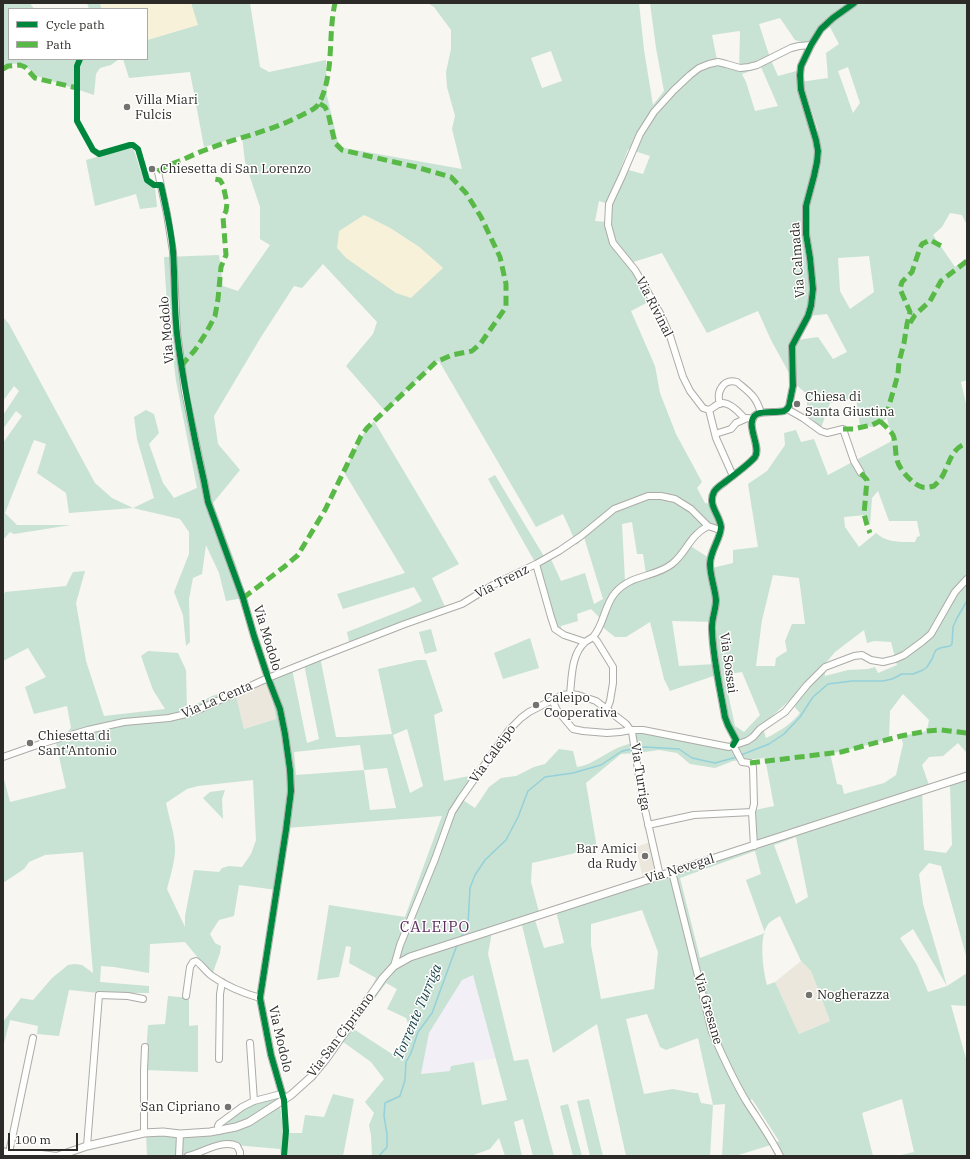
<!DOCTYPE html>
<html>
<head>
<meta charset="utf-8">
<style>
  body { margin:0 }
  #map { position:relative; width:970px; height:1159px; overflow:hidden; background:#f7f6f1; font-family:"IBM Plex Serif",serif }
  canvas { display:block }
  .frame { position:absolute; inset:0; border:4px solid #2c2b28; pointer-events:none }
  .legend { position:absolute; left:8px; top:8px; width:140px; height:52px; box-sizing:border-box; background:#fff; border:1px solid #abaaa9; margin:0; padding:5px 7px; list-style:none; font-size:12px; color:#2c2b28 }
  .legend li { display:flex; align-items:center; gap:8px; height:20px }
  .legend b { width:20px; border:1px solid #abaaa9 }
  .scale { position:absolute; left:8px; top:1133px; width:70px; height:18px; box-sizing:border-box; border:2px solid #2c2b28; border-top:0; padding-left:5px; font-size:12px; line-height:14px; white-space:nowrap; color:#2c2b28; -webkit-text-stroke:3px #fff; paint-order:stroke }
</style>
</head>
<body>
<div id="map">
<canvas width="970" height="1159"></canvas>
<div class="frame"></div>
<ul class="legend">
<li><b style="height:5px;background:#00873e"></b>Cycle path</li>
<li><b style="height:5px;background:#58b947"></b>Path</li>
</ul>
<div class="scale">100 m</div>
</div>
<script>
const g = document.querySelector('canvas').getContext('2d');
g.lineJoin = 'round';
function fillPath(path, color) {
  g.fillStyle = color;
  g.fill(path, 'evenodd');
}
function stroke(path, color, width, dash) {
  g.strokeStyle = color;
  g.lineWidth = width;
  g.lineCap = dash ? 'butt' : 'round';
  g.setLineDash(dash || []);
  g.stroke(path);
}
function write(font, color, halo, rows, align = 'center') {
  g.font = font + ' "IBM Plex Serif",serif';
  g.lineWidth = 3;
  g.setLineDash([]);
  g.textBaseline = 'middle';
  g.strokeStyle = halo;
  g.fillStyle = color;
  for (const [text, x, y, turn = 0] of rows) {
    g.save();
    g.translate(x, y);
    g.rotate((+turn || 0) * Math.PI / 180);
    g.textAlign = isNaN(turn) ? turn : align;
    if (halo) g.strokeText(text, 0, 0);
    g.fillText(text, 0, 0);
    g.restore();
  }
}
const built = new Path2D(`
  M268,678l8,41 -32,10 -9,-36z
  M653,841l8,32 -18,6 -7,-32z
  M801,961l10,10 19,50 -31,13 -24,-52z`);
const industrial = new Path2D(`
  M473,975l23,83 -45,8 -1,5 -29,3 8,-41 33,-54z`);
const green = new Path2D(`
  M3,3h27l4,6h-25v50h110l-8,6 -11,3 -4,6 -2,21 -57,-19 -15,-13 -11,1 -8,5z
  M87,3h13l2,6h-13z
  M191,3h59l10,64 9,5 57,-12 1,36 11,46 6,6 118,21 -10,-40 3,-13 -8,-29 -1,-15 5,-23v-19l-17,-23 -6,-4h211l5,47 9,55 11,-14 -8,-43 -6,-45h317v222l-5,-10 -12,-2 -8,14 -9,8 22,32 12,-9v122l-6,2 6,26v345l-9,-10 -15,13 -14,1 -7,8 7,20 -7,3 2,62 22,3 6,-8 -2,-59 17,-6v179l-26,-93 -12,-3 -10,11 4,30 24,82 20,-13v33l-16,-1 16,57v94h-70l17,-4 -12,-53 -40,14 11,43h-94l-5,-12 -39,12h-13l3,-52 -12,1 -3,51h-84l-29,-132 -44,29 -33,-136 -27,9 -5,28 26,107 14,-2 26,97h-21l-10,-37 -9,3 8,34h-17l-6,-18 -9,11 -19,7h-99l-1,-21 -2,-10 5,-12 -9,-11 19,-23 -13,-17 -32,-23 10,-13 46,30 14,-30 -3,-8 -19,-9 10,-20 -11,-6 -21,29 -4,-4 4,-5 11,-25 -27,-15 2,-16 -5,-1 -7,31 -22,3 12,-75 76,12 37,-101 -156,12 -9,62 -38,-5 -5,31 -15,4 -9,14 5,9 6,3 -1,7 -8,22 -27,-33 -35,2 -1,29 -35,-6 -13,-1 -1,16 49,4v7h-50l-30,-3 -10,46 -22,-2 1,-8 -28,-6 -7,27v-25l18,-24 12,2 19,-22 16,-13 7,-1 7,1 11,8 -10,-121 -38,3 -16,7 -5,7 -21,14v-108l7,27 56,-14 -10,-45 15,-15 -4,-22 -33,8 -9,-27 21,-10 -18,-29 -25,13v-64l2,-5 61,-6 7,-14 12,-1 -9,32 10,58 18,55 61,-7 -12,-19 -12,-34 7,-5 30,2 8,17 1,39 25,-13 21,-6 3,6 8,33 32,-10 -8,-41 24,-9 15,74 12,-4 -15,-75 16,-7 16,80h10l46,-3 -14,-65 40,-9h8l17,51 -9,4 10,66 30,-6 -14,23 15,10 14,-21 12,-9 15,-2 18,-9 11,-3 14,-15 14,2 4,16c5,-1 10,-2 15,-5 14,-7 27,-18 44,-19l-3,-12 93,16 11,-8 -7,-12 -11,-53 -49,17 -6,-12 -14,-57 -24,15h-11l-15,-12 2,-5 -11,-11 -14,5 1,7 -17,5v3h-9l-16,-65 -48,-85 7,-4 50,83 5,-1 11,24 24,-8 9,31 9,-5 -19,-62 -7,8 -14,-31 -27,13 -97,-166 -3,1 -51,49 -39,-45 27,-32 4,-12 -54,-58 -21,24 -8,-2 -33,51 -47,79 4,28 22,26 -27,33 23,62 9,31 -2,2 -17,3 -7,-28 -13,-28 -4,29 -9,4 -4,21 1,43 -4,4 -3,-31 -9,-23 15,-38v-22l-9,-13 -47,-11 -64,5 -3,-20 -29,-20 9,-29 -12,-4 -29,73 12,12h54l-57,9 -4,-2 -7,8v-97l19,-27 -6,-5 -13,18v-14l16,-24 -5,-5 -11,15v-84l6,7 86,159 17,15 21,10 21,-10 -17,-59 -3,-22 12,-7 8,4 5,19 -10,11 14,39 11,15 23,-10 -21,-107 -9,-75 -3,-49 55,-2 4,31 15,5 32,-46 -10,-6v-32l-15,-45 -3,-26 -38,11 -14,-75 -61,6 -6,-19h24v-19l50,-15zM780,18l15,22 16,5 14,-15 5,-3 9,17 -13,9 2,25 -28,4v-12l-22,6 -8,-18 -11,-34zM739,31l1,1 -1,39 -21,-6 -6,-30zM551,51l11,30 -20,7 -11,-30zM761,67l17,39 -23,5 -9,-29 -4,-8zM848,67l12,36 -7,10 -15,-42zM805,90l13,40 -6,9zM628,149l22,7 -7,18 -22,-6zM599,201l13,4 -2,17 -15,-1zM364,215l26,13 29,19 24,21zM662,253l45,80 51,-22 13,29 24,44 12,10v23l5,2 9,9 9,-25 26,-5 4,28 15,1 12,-9 5,20 -2,4 -62,33 -14,-36 -13,3 -5,-12 -12,3 1,12 -18,26 -19,13 10,63 -25,3v13l-21,5v-8l-23,-15 10,-12 12,-7 8,5 -2,-11 -7,-16 -5,-1 -8,-15 5,-6 -26,-48 -16,-41 -5,-27 -24,-55 21,-11 -22,-37zM869,256l5,36 -24,17 -10,-18 -2,-33zM827,314l20,38 -14,7 -15,-22 -20,3 10,-24zM878,491l11,30h28l3,15 -3,1 -2,5c-14,0 -28,1 -39,-9l-17,14 -14,-20 -1,-10 22,-2 4,10 2,-27zM632,522l5,32h6l3,20 -21,7 -3,-57zM773,575l26,3 6,46h-13l-7,17 2,10 -11,7 -1,8h-19l6,-46zM672,621l43,1 2,42 -38,2zM864,630l3,13 7,-2 17,1 6,23 -19,8 -3,-6 -7,2 -20,1 -23,6 -1,-11 11,-13zM742,672l18,43 -16,17 -9,-6 -11,-51zM903,694l26,26 -2,11 -26,5 2,8 -7,31 -12,8 -40,11 -2,-9 -5,-1 -7,-31 11,-1 48,-13 1,-28zM789,701l11,12c-9,11 -21,19 -34,25l-4,-13zM407,729l16,57 -13,7 -17,-58zM360,745l4,25 -68,5 -2,-23zM659,750l18,3 13,11 25,4 18,-7 32,-3 9,48 -19,4 2,32 -202,65 9,36 -20,5 -11,-34 6,-2 -8,-30 1,-19 65,-15 -11,-65 35,-29 17,-1zM387,768l9,40 -26,2 -6,-40zM253,780l3,60 -5,14 -9,13 -13,-1 -7,2 -3,4 -25,-2 -9,46v11l-18,-38c3,-12 7,-24 8,-37 1,-15 -6,-34 -9,-49l21,-14 11,-3zM796,837l12,60 -12,7 -22,-59zM755,851l6,23 -15,6 19,53 -65,25 -20,-80zM642,910l16,42 -4,37 -53,10 -10,-54v-21zM780,916l21,45 10,10 19,50 -31,13 -24,-52 -8,3c-4,-15 -9,-49 2,-62 3,-3 8,-5 11,-7zM913,929l34,57 -19,6 -11,-27 -17,-27zM473,975l34,125 -25,5 -8,-43 -23,4 -1,5 -29,3 8,-41 33,-53zM647,1014l13,33 6,3 32,-12 15,67 -12,-2 -3,-10h-4l-21,-4 -29,5 -18,-75zM752,1099l27,42 -5,3 -27,-41z
  M133,147l8,25 14,15 2,20 -17,2 -4,-15 -41,12 -9,-46z
  M374,421l85,143 -27,14 14,31 -96,37 -3,-14 61,-24 14,-7 -8,-14 -71,22 -6,-15 68,-21 -61,-101c9,-18 16,-37 30,-51z
  M431,629l6,22 -12,3 -6,-22z
  M530,638l9,30 -36,11 -9,-26z
  M225,790l-3,9 1,20 -20,-21 7,-6z
  M168,996l21,2v28l9,-1v47l-53,-2 3,-45 17,-1z
  M333,1094l21,5 -11,57h-62l-1,-7 -56,-5 -39,12h-38l-1,-25 61,-1 13,-3 25,-20 30,-10 4,2 5,34h18l3,-18 19,2z
  M589,1099l14,57h-13l-13,-55z
  M568,1104l14,52h-9l-13,-50z`);
const sand = new Path2D(`
  M100,3h91l7,22 -51,15v-31h-45z
  M364,215l26,13 29,19 24,21 -32,30 -15,-5 -50,-35 -9,-10 2,-17z`);
const stream = new Path2D(`
  M636,749l9,-2 34,2 13,9 23,5 22,-6
  M741,755l28,-11 15,-10 16,-17 13,-20 15,-13 24,-3h31l9,-2 10,-5h11l10,-4 4,-3 5,-8 2,-5 2,-4 4,-2 10,-2 2,-2 1,-17 4,-9 10,-17
  M461,937l7,-13 2,-36 5,-13 10,-15 21,-20 12,-23 10,-26 17,-14 28,-4 28,-8 21,-14 10,-2
  M379,1156l8,-9v-13l-3,-18 1,-13 15,-7 5,-16 1,-18 5,-9 7,-21 14,-19 25,-68`);
const minor = new Path2D(`
  M158,172l9,42 6,38 4,80 8,60 19,89 4,21 35,96 11,38 14,42 12,31 5,25 5,36 1,21 -5,39 -26,168 11,57 13,45
  M720,404c-4,-12 3,-26 17,-22 13,11 19,14 24,31
  M787,409l16,9 18,13 6,2 16,-4 11,32 7,12
  M709,410l7,28 17,38
  M753,419l-6,-1 -2,1c-5,-6 -15,-17 -24,-16 -4,1 -8,5 -12,7l-6,-2 -13,-17 -7,-14 -13,-41 -9,-21 -26,-45 -22,-27 -5,-18 1,-21 13,-28 18,-42 14,-22 20,-22 16,-15 9,-7 10,-4 9,-2 8,2 14,4 9,-1 8,-2 34,-17 8,-2 12,-1
  M715,434l16,-5 5,-6 9,-4
  M536,564l15,53 4,12 9,6 21,7 8,-5 4,4 16,26v16l-3,18 -3,8
  M593,637c11,-12 11,-31 22,-44 16,-19 39,-15 57,-29 15,-12 17,-28 36,-38
  M570,694c2,-17 1,-39 15,-52
  M552,700l5,10 16,19 10,2 24,2 13,-1 11,-2h12l86,17 18,-6 6,-4 7,-8 25,-17 22,-27 18,-18 29,-11 8,-1 9,5 12,2 12,-3 9,-4 19,-14 8,-7 24,-42 12,-13
  M733,745l3,-5 -8,-15 -3,-8c-5,-29 -12,-58 -13,-87 -1,-10 4,-20 4,-30 -1,-12 -6,-24 -6,-36 0,-13 11,-26 11,-37 -1,-12 -14,-22 -7,-35 2,-4 7,-7 11,-10 8,-6 24,-18 30,-25 7,-11 -12,-35 2,-43 7,-3 20,-1 27,-3l3,-2 2,-3 4,-20 -1,-40 16,-30 3,-10 2,-17 -3,-31 -4,-24v-28l8,-30 3,-14 1,-11 -2,-11 -15,-50 -1,-15 1,-9 10,-21 10,-16 12,-11 21,-15
  M733,745l9,17 8,1 3,4 1,37 -2,8 2,34
  M3,757l37,-13 48,-14 36,-8 45,-4 17,-4 14,-5 68,-31 52,-21 85,-33 57,-20 31,-19 43,-21 23,-13 22,-15 33,-27 34,-13h13l14,3 16,10 17,17 12,4
  M648,825l46,-10 58,-3
  M672,872l40,160c11,25 22,50 36,72 11,17 23,34 32,52
  M394,966l6,-21 35,-86 17,-47 9,-14 48,-68 12,-12 8,-6 33,-17 8,-1 8,1 18,6 30,23 6,8 11,69 17,75
  M186,996l4,-29 3,-5 3,-1c6,4 10,11 16,15 14,10 31,17 48,22
  M250,1043l4,58
  M219,1059l1,-65 2,-12
  M219,1131l-1,-5 1,-2 23,-17 12,-6 27,-7
  M144,1133v-62l1,-24
  M87,1146l12,-151 29,1 15,3
  M3,1151l6,2h24l24,3
  M7,1156l2,-3 24,-115
  M179,1156l1,-22
  M188,1156c14,-3 34,-17 49,-10l3,6v4`);
const major = new Path2D(`
  M58,1156l29,-10 57,-13 19,-1 17,2 30,-2 26,-5 13,-5 42,-27 20,-18 15,-18 57,-81 11,-12 16,-9 557,-181`);
const quiet = new Path2D(`
  M3,69l5,-3 12,-1 5,2 10,11 42,10
  M158,172c6,-6 16,-9 24,-12 9,-4 17,-8 26,-11 28,-11 59,-17 86,-30 7,-4 16,-7 22,-12 2,-2 5,-7 6,-10 12,-30 6,-63 13,-94
  M910,323l5,-8 15,-14 11,-20 26,-20
  M181,366l14,-16 11,-17 9,-17 3,-17 3,-32 5,-12 -3,-38 3,-6 1,-8 -4,-18 -3,-5 -6,-1
  M880,421c4,4 10,9 13,14 3,7 2,18 4,25 2,9 16,25 25,27 4,1 8,0 12,-1 4,-4 8,-8 10,-13 6,-12 8,-25 23,-30
  M843,429h10l19,-4 8,-4 8,-12 7,-24 3,-11 1,-12 5,-19 3,-19 3,-12 -10,-23 2,-7 10,-10 8,-24 2,-4 8,-4 15,8
  M861,473l6,7 -3,34 3,11 3,8
  M243,598l41,-31 14,-12 27,-45 36,-74 6,-8 69,-66 16,-7 20,-4 9,-8 25,-36v-23l-6,-27 -19,-40 -15,-24 -15,-16 -35,-10 -74,-17 -7,-7 -7,-30 -3,-6 -6,-4
  M750,763l91,-11 60,-16 26,-5 14,-1 26,3`);
const cycleway = new Path2D(`
  M80,59l-3,7v55l16,29 6,4 31,-9h3l5,4 9,31 7,5h7c5,22 10,44 12,66 2,28 1,55 4,83 6,49 16,98 27,147l4,21 35,96 11,38 14,42 12,31 5,25 5,36 1,21 -5,39 -26,168 11,57 13,45 2,31 -2,25
  M733,745l3,-5 -8,-15 -3,-8c-5,-29 -12,-58 -13,-87 -1,-10 4,-20 4,-30 -1,-12 -6,-24 -6,-36 0,-13 11,-26 11,-37 -1,-12 -14,-22 -7,-35 2,-4 7,-7 11,-10 8,-6 24,-18 30,-25 7,-11 -12,-35 2,-43 7,-3 20,-1 27,-3l3,-2 2,-3 4,-20 -1,-40 16,-30 3,-10 2,-17 -3,-31 -4,-24v-28l8,-30 3,-14 1,-11 -2,-11 -15,-50 -1,-15 1,-9 10,-21 10,-16 12,-11 21,-15`);
const markers = [
  [127,107,4,"#73726e"],
  [152,169,4,"#73726e"],
  [797,404,4,"#73726e"],
  [536,705,4,"#73726e"],
  [30,743,4,"#73726e"],
  [645,856,4,"#73726e"],
  [809,995,4,"#73726e"],
  [228,1107,4,"#73726e"]
];
const poiNames = [
  ["Villa Miari",135,100],
  ["Fulcis",135,115],
  ["Chiesetta di San Lorenzo",160,169],
  ["Chiesa di",805,397],
  ["Santa Giustina",805,412],
  ["Caleipo",544,698],
  ["Cooperativa",544,713],
  ["Chiesetta di",38,736],
  ["Sant'Antonio",38,751],
  ["Bar Amici",637,849,"right"],
  ["da Rudy",637,864,"right"],
  ["Nogherazza",817,995],
  ["San Cipriano",220,1107,"right"]
];
const streetNames = [
  ["Via Calmada",798,260,-94],
  ["Via Rivinal",654,307,63],
  ["Via Modolo",167,330,-95],
  ["Via Trenz",502,582,-27],
  ["Via Modolo",267,638,73],
  ["Via Sossai",728,663,82],
  ["Via La Centa",217,700,-23],
  ["Via Caleipo",493,754,-54],
  ["Via Turriga",640,777,81],
  ["Via Nevegal",680,869,-17],
  ["Via Gresane",708,1009,74],
  ["Via San Cipriano",341,1035,-53],
  ["Via Modolo",280,1039,77]
];
const waterNames = [
  ["Torrente Turriga",418,1012,-67]
];
const quarterNames = [
  ["CALEIPO",435,928]
];
fillPath(built, '#ebe7dd');
fillPath(industrial, '#f2eff7');
fillPath(green, '#c8e2d3');
fillPath(sand, '#f7f1da');
stroke(stream, '#94d1da', 1.5);
stroke(minor, '#acaba8', 8);
stroke(major, '#acaba8', 9);
stroke(minor, '#fefefd', 6);
stroke(major, '#fefefd', 7);
stroke(quiet, '#58b947', 5, [10, 5]);
stroke(cycleway, '#00873e', 6);
for (const [x, y, r, color] of markers) {
  const dot = new Path2D();
  dot.arc(x, y, r, 0, 2 * Math.PI);
  g.fillStyle = color;
  g.fill(dot);
  stroke(dot, '#fff', 1.5);
}
write('13px', '#2c2b28', '#fff', poiNames, 'left');
write('13px', '#2c2b28', '#fff', streetNames);
write('italic 14px', '#153f46', '#fff', waterNames);
g.letterSpacing = '1px';
write('15px', '#5b2b5d', '#fff', quarterNames);
g.letterSpacing = '0px';
</script>
</body>
</html>
